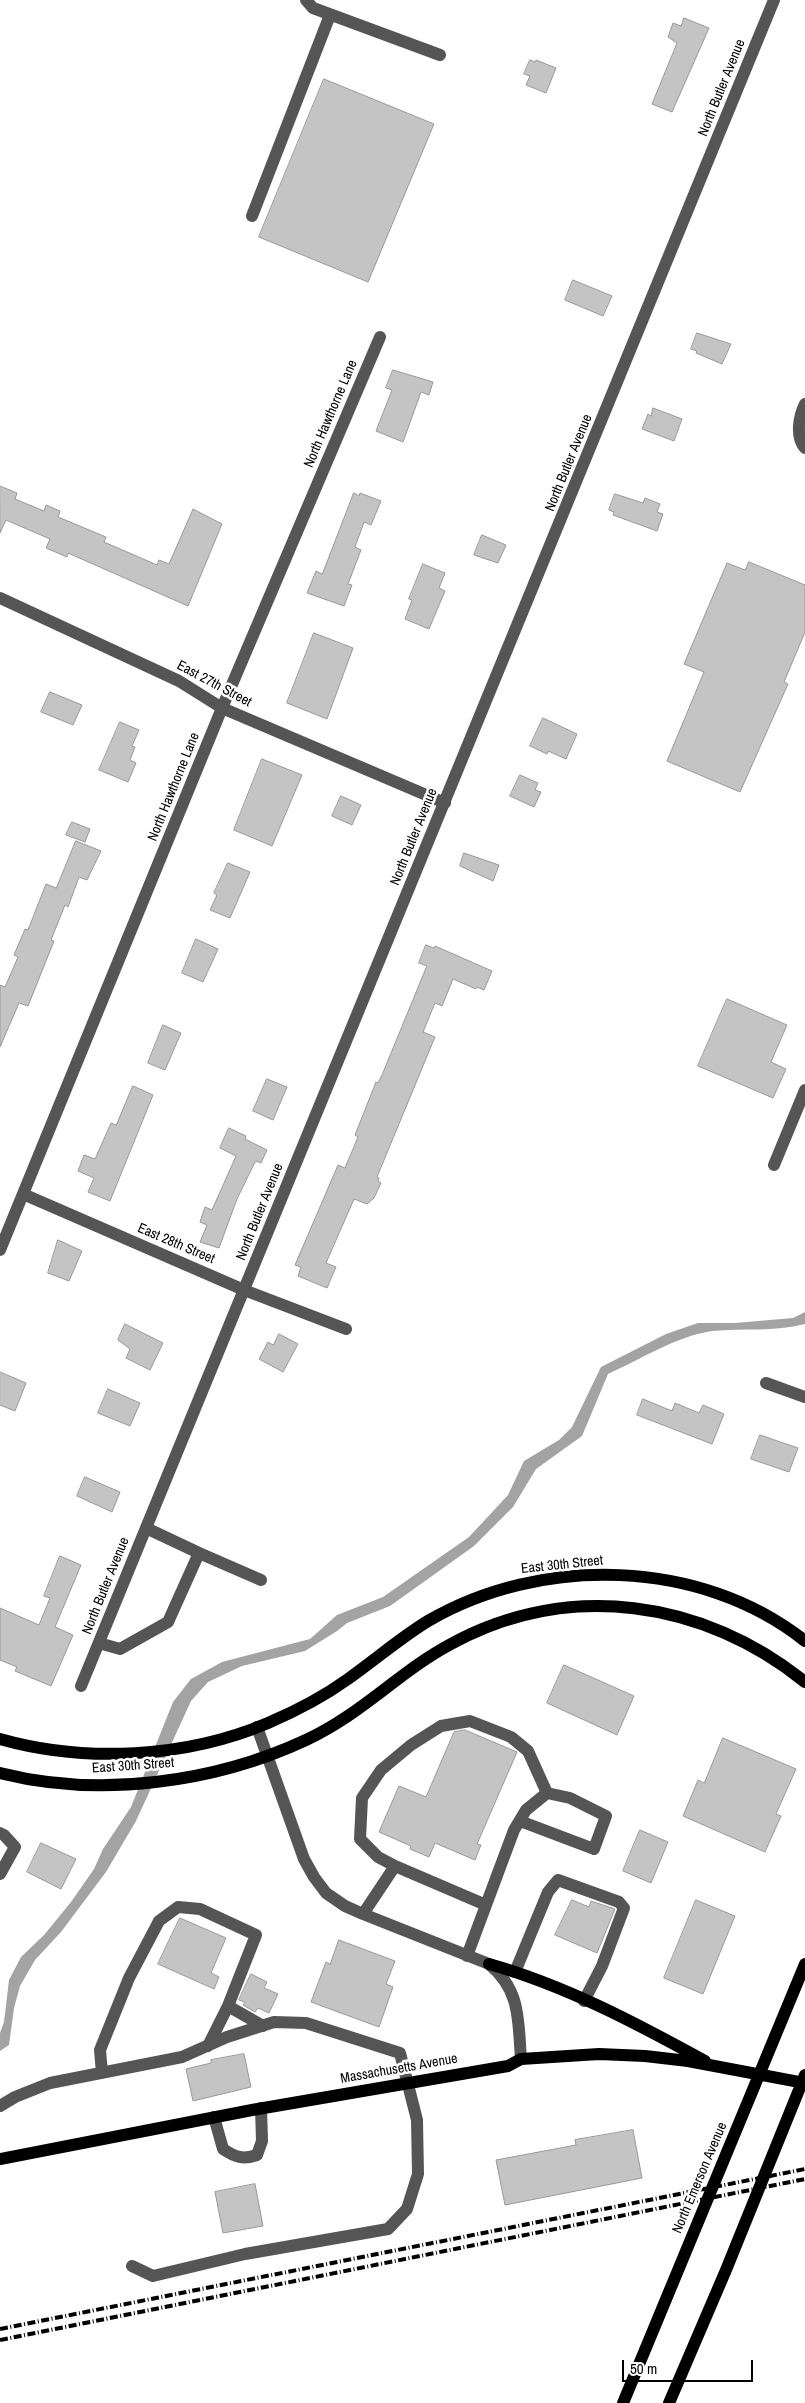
<!DOCTYPE html>
<html>
<head>
<meta charset="utf-8">
<style>
  body { margin:0 }
  #map { position:relative; width:805px; height:2403px; overflow:hidden; background:#fff; font-family:"Archivo Narrow",sans-serif }
  canvas { display:block }
  .scale { position:absolute; left:622px; top:2360px; width:131px; height:22px; box-sizing:border-box; border:2px solid #000; border-top:0; padding-left:6px; font-size:15px; line-height:18px; white-space:nowrap; color:#000; -webkit-text-stroke:4px #fff; paint-order:stroke }
</style>
</head>
<body>
<div id="map">
<canvas width="805" height="2403"></canvas>
<div class="scale">50 m</div>
</div>
<script>
const g = document.querySelector('canvas').getContext('2d');
g.lineJoin = 'round';
function fillPath(path, color) {
  g.fillStyle = color;
  g.fill(path, 'evenodd');
}
function stroke(path, color, width, dash) {
  g.strokeStyle = color;
  g.lineWidth = width;
  g.lineCap = dash ? 'butt' : 'round';
  g.setLineDash(dash || []);
  g.stroke(path);
}
function write(font, color, halo, rows, align = 'center') {
  g.font = font + ' "Archivo Narrow",sans-serif';
  g.lineWidth = 5;
  g.setLineDash([]);
  g.textBaseline = 'middle';
  g.strokeStyle = halo;
  g.fillStyle = color;
  for (const [text, x, y, turn = 0] of rows) {
    g.save();
    g.translate(x, y);
    g.rotate((+turn || 0) * Math.PI / 180);
    g.textAlign = isNaN(turn) ? turn : align;
    if (halo) g.strokeText(text, 0, 0);
    g.fillText(text, 0, 0);
    g.restore();
  }
}
const water = new Path2D(`
  M805,1312v12c-31,8 -61,4 -93,7 -35,5 -71,28 -104,43l-26,62 -46,33 -23,38 -39,39 -84,60 -43,17 -10,8 -32,20 -63,15 -34,16 -17,19 -55,120 -30,51 -45,60 -26,28 -15,26 -6,22 -5,37 -9,6v-18l4,-11 5,-42 12,-23 23,-22 27,-33 23,-33 9,-20 28,-42 42,-105 18,-23 31,-17 88,-23 27,-24 46,-18 86,-60 39,-42 16,-34 35,-21 13,-13 29,-60 65,-33 32,-11h37l58,-5z`);
const building = new Path2D(`
  M684,18l25,10 -37,84 -20,-8 25,-61 -9,-6 5,-14 8,3z
  M530,60l5,2 1,-2 20,8 -10,25 -20,-8 4,-9 -6,-2z
  M324,79l110,45 -66,158 -109,-45z
  M573,280l39,16 -9,20 -38,-16z
  M697,333l34,11 -9,20 -26,-11 1,-2 -6,-2z
  M393,370l40,12 -4,13 -8,-3 -18,50 -27,-11 16,-41 -6,-2z
  M653,408l29,11 -8,22 -32,-12 6,-15 3,2z
  M0,486l17,7 -2,6 29,12 2,-6 14,6 -2,6 48,20 -2,5 53,23 2,-5 10,4 24,-55 29,15 -34,82 -120,-53 -1,4 -21,-9 4,-9 -44,-19 -6,13z
  M354,493l5,3 1,-3 21,8 -10,24 -7,-3 -9,25 6,3 -13,34 4,1 -8,21 -37,-13 9,-22 6,3z
  M615,494l28,9 2,-5 15,6 -3,8 6,2 -6,17 -44,-16 1,-3 -5,-2z
  M482,535l24,10 -8,18 -24,-8z
  M749,562l56,23v47l-21,50 4,2 -48,108 -73,-31 37,-89 -20,-8 43,-101 18,7z
  M423,564l22,9 -6,15 6,3 -16,38 -24,-10 7,-19 -3,-1z
  M314,633l39,15 -26,71 -40,-16z
  M50,692l32,13 -9,20 -32,-13z
  M543,718l34,16 -11,25 -18,-8 -1,3 -17,-8z
  M120,722l19,8 -7,16 3,1 -5,13 6,3 -8,19 -29,-12z
  M262,759l40,16 -30,71 -38,-16z
  M520,775l18,8 -3,7 6,2 -7,15 -24,-11z
  M341,796l20,9 -9,20 -20,-9z
  M72,822l18,7 -5,13 -19,-7z
  M76,841l25,10 -14,29 -8,-3 -11,30 -3,-2 -14,35 3,1 -26,65 -9,-3 -19,44v-62l5,2 13,-30 -4,-2 11,-26 3,1 18,-46 10,4z
  M464,853l35,12 -6,16 -33,-15z
  M228,863l22,9 -20,46 -20,-8 7,-15 -3,-2z
  M196,939l22,10 -15,33 -21,-9z
  M426,945l8,3 1,-2 57,25 -8,19 -7,-3 -1,2 -23,-10 -11,27 -7,-3 -12,29 12,5 -58,140 2,1 -1,3 3,2 -7,15 -7,6 -13,-5 -28,64 10,4 -9,21 -29,-12 3,-9 -6,-2 43,-100 7,3 13,-31 -3,-2 21,-53 2,1 4,-8 44,-107 1,-2 -8,-3z
  M727,999l60,26 -16,37 15,7 -13,29 -75,-32z
  M163,1025l18,8 -16,37 -17,-7z
  M267,1079l20,8 -14,33 -20,-9z
  M133,1086l20,9 -43,106 -22,-9 6,-14 -16,-7 6,-16 11,4 16,-36 5,2z
  M229,1128l17,8 -1,3 22,11 -6,13 -5,-2 -2,3 -17,35 -18,49 -19,-6 7,-17 -7,-3 5,-15 7,3 24,-54 -16,-8z
  M58,1240l24,11 -13,30 -21,-8z
  M125,1324l38,19 -13,27 -24,-12 4,-9 -12,-9z
  M279,1334l19,10 -15,28 -24,-13 9,-17 5,3z
  M0,1372l26,11 -11,28 -15,-6z
  M108,1389l32,14 -10,23 -32,-13z
  M643,1399l29,12 3,-8 24,10 4,-8 21,9 -12,30 -75,-29z
  M760,1435l38,13 -9,24 -38,-13z
  M85,1477l35,15 -8,20 -35,-16z
  M60,1556l21,9 -26,62 18,8 -22,51 -36,-15 2,-4 -17,-7v-52l39,17 11,-27 -6,-2z
  M564,1665l70,31 -17,39 -70,-32z
  M465,1730l52,22 -40,92 4,1 -6,15 -40,-17 -6,14 -19,-8 1,-3 -32,-14 20,-46 27,11 28,-65z
  M723,1738l73,31 -20,45 5,2 -16,36 -82,-36 15,-36 6,3z
  M640,1830l28,12 -17,41 -28,-12z
  M41,1843l35,16 -15,30 -34,-17z
  M572,1900l17,7 2,-6 24,8 -18,44 -42,-18z
  M696,1900l39,16 -32,78 -39,-16z
  M180,1918l46,20 -15,35 8,4 -5,12 -56,-25z
  M339,1940l56,21 -9,23 7,3 -14,40 -68,-25 15,-40 4,2z
  M251,1974l16,8 -3,6 14,6 -9,19 -11,-5 -3,4 -12,-7 2,-3 -6,-2z
  M244,2054l7,33 -58,14 -7,-32 25,-6v-3z
  M633,2130l9,48 -137,27 -9,-45 80,-15 -1,-5z
  M255,2184l8,42 -40,7 -8,-41z`);
const minor = new Path2D(`
  M306,0l7,8 127,47
  M252,216l78,-201
  M805,404c-6,12 -10,33 0,44
  M0,598l179,83 43,27 223,95
  M774,1165l31,-75
  M23,1194l221,96 102,39
  M0,1250l222,-542 158,-371
  M766,1383l39,14
  M199,1553l62,27
  M99,1643l21,6 48,-27 31,-69 -53,-25
  M81,1686l693,-1686
  M257,1727l47,132 10,18 12,16 19,13 18,8 126,50c32,26 29,57 32,95
  M0,1833l4,2 11,12 -15,27
  M395,1866l-17,-9 -18,-18 2,-41 19,-28 30,-25 30,-19 29,-5 41,16 17,14 19,42
  M363,1914l32,-48 91,39
  M467,1956l47,-126 12,-20 21,-17 23,5 36,18 -12,33 -74,-28
  M515,1972l33,-80 10,-12 61,22 5,6 -22,58 -18,35
  M208,2046l20,-40 35,20
  M102,2073l-2,-23 29,-72 30,-57 19,-14 22,2 56,26 -28,71
  M0,2106l15,-9 35,-14 132,-26 45,-20 47,-15 32,1 94,30 17,67 1,54 -11,35 -19,20 -143,25 -92,22 -21,-10
  M214,2117l9,32c12,8 20,11 34,6l5,-14 -1,-33`);
const major = new Path2D(`
  M0,1739c85,24 186,19 268,-16 28,-12 55,-26 80,-44 27,-19 52,-41 80,-58 113,-66 273,-63 377,20
  M0,1773c99,25 214,10 306,-33 56,-26 94,-69 145,-96 117,-64 253,-44 354,38
  M489,1964c75,21 147,59 216,97
  M0,2159l252,-49 256,-44 13,-7 78,-5 46,2 43,5 117,22
  M623,2403l182,-439
  M669,2403l57,-133 79,-195`);
const rail = new Path2D(`
  M0,2329l805,-160
  M0,2340l805,-161`);
const streetNames = [
  ["North Butler Avenue",722,88,-68],
  ["North Hawthorne Lane",331,414,-67],
  ["North Butler Avenue",569,463,-68],
  ["East 27th Street",214,684,28],
  ["North Hawthorne Lane",174,787,-68],
  ["North Butler Avenue",414,837,-68],
  ["North Butler Avenue",260,1212,-68],
  ["East 28th Street",176,1244,23],
  ["East 30th Street",562,1565,-6],
  ["North Butler Avenue",106,1586,-68],
  ["East 30th Street",133,1766,-4],
  ["Massachusetts Avenue",399,2069,-10],
  ["North Emerson Avenue",700,2178,-67]
];
fillPath(water, '#a3a3a3');
fillPath(building, '#c4c4c4');
stroke(building, '#999', 1);
stroke(minor, '#555', 12);
stroke(major, '#000', 12);
stroke(rail, '#000', 4, [8, 2.5, 1, 2.5]);
write('14px', '#000', '#fff', streetNames);
</script>
</body>
</html>
